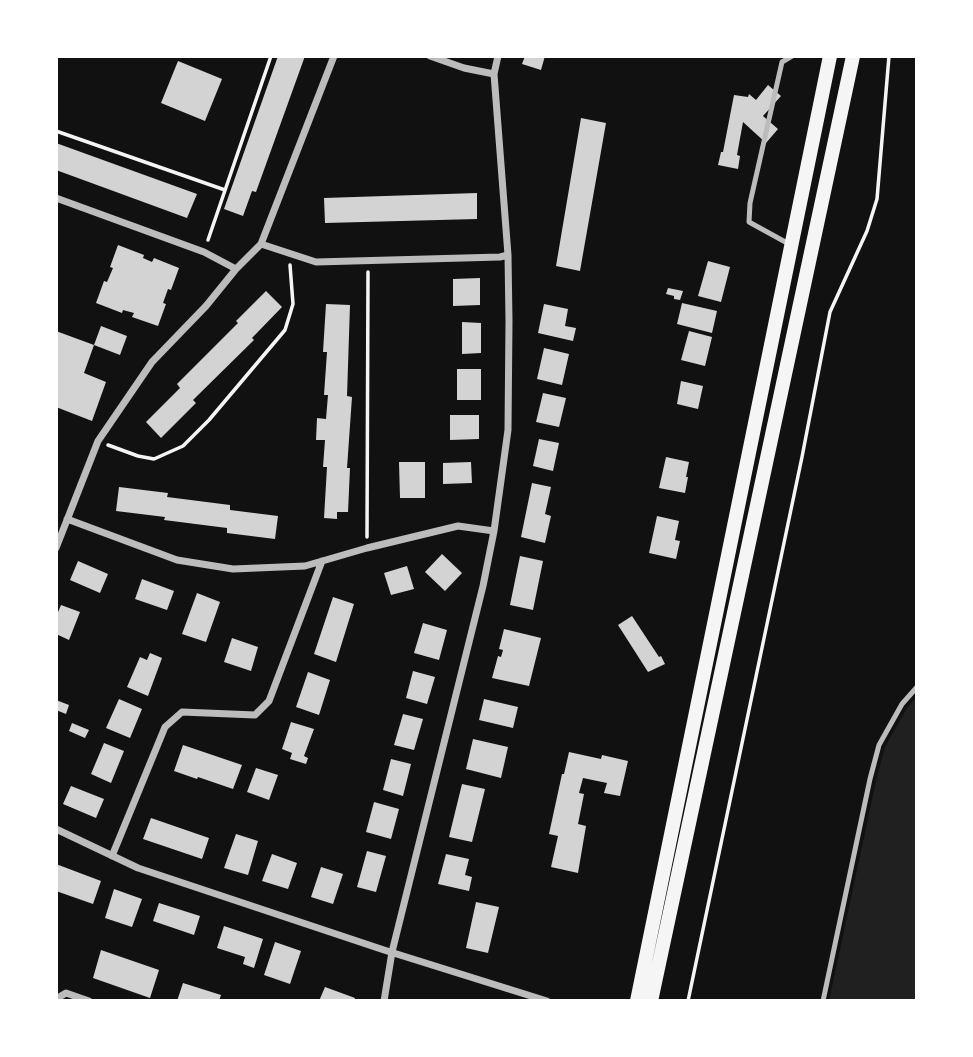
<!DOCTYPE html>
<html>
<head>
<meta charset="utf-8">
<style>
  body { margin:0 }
  #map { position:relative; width:973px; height:1057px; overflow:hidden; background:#111; font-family:Mulish,sans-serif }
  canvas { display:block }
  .frame { position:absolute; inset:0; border:58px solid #fff; pointer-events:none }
</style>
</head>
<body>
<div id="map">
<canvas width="973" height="1057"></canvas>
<div class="frame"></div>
</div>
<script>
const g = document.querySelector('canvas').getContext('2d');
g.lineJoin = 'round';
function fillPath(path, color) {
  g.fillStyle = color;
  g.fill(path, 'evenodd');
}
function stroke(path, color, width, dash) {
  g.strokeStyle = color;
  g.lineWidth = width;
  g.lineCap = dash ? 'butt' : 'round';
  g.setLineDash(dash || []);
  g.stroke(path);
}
const green = new Path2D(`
  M917,696v305h-88l47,-220 9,-34 22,-39z`);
const building = new Path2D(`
  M278,56h27l-49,136 -4,-1 -9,25 -19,-7z
  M525,56h20l-4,14 -19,-6z
  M178,61l44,18 -17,42 -44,-18z
  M768,85l13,11 -18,20 15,13 -12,14 -23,-21 -6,33 3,1 -2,13 -20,-4 3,-13h2l11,-57 14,2 1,-3 7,6z
  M581,118l25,5 -26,148 -24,-5z
  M56,143l141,51 -10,24 -131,-48z
  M477,193v26l-152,4 -1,-25z
  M118,245l26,10 -1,3 9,4 2,-4 25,10 -8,22 -3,-1 -5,14 3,1 -8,22 -26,-9 2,-4 -11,-3 -1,3 -26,-10 8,-22 3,1 6,-14 -3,-1z
  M708,261l22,6 -9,35 -23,-6z
  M480,278v27l-27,1v-27z
  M668,288l15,3 -3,9 -6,-1v-3l-8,-2z
  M266,291l16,16 -30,31 2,2 -61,60 3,3 -35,35 -15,-16 34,-34 -3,-4 61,-61 -2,-2z
  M682,303l35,8 -5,22 -35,-9z
  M326,304l24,1 -3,91 5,1 -5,71h3l-2,44h-11v7l-13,-1 3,-51h-4l2,-27h-9l1,-22 9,1 2,-24h-4l3,-43h-4z
  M544,304l24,5 -3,17 11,2 -3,13 -35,-8z
  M462,322l19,1v30l-19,1z
  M101,326l26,10 -7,19 -26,-10z
  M56,331l38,14 -10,28 22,9 -14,39 -36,-14z
  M689,331l23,6 -7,29 -24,-6z
  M544,348l25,6 -7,31 -25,-6z
  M457,369h24v31h-24z
  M681,381l22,5 -5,23 -21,-5z
  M543,393l23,5 -7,29 -23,-5z
  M450,415h29v24l-29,1z
  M539,439l20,4 -6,28 -20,-5z
  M666,457l23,5 -3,15h2l-3,16 -26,-5z
  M399,462h26v36h-25z
  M471,462l1,21 -29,1v-21z
  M532,483l19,4 -6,27 6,2 -6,27 -24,-6z
  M119,487l49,6 -1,4 63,8v5l48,6 -3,23 -48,-6v-5l-63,-8 1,-3 -49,-6z
  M657,516l22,5 -4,19 5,1 -4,18 -27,-6z
  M442,554l20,19 -17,18 -20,-19z
  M520,556l23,5 -10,49 -23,-5z
  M78,561l30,13 -8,19 -30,-13z
  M407,566l7,23 -23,6 -7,-22z
  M142,579l32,12 -7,19 -32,-11z
  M197,593l23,9 -14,40 -24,-8z
  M333,597l21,7 -18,58 -22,-8z
  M61,605l19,7 -11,28 -13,-6v-17z
  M632,616l27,41 2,-1 4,8 -17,8 -30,-47z
  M423,623l24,7 -8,30 -25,-7z
  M504,629l37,9 -12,48 -37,-8 6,-22 3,1 2,-7 -4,-1z
  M232,638l26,9 -7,24 -27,-9z
  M150,653l12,5 -14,38 -21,-9 13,-30 7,3z
  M413,671l22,6 -8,27 -21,-6z
  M308,672l22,8 -11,35 -23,-8z
  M119,699l23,10 -12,29 -24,-10z
  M484,699l34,8 -5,21 -34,-8z
  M56,700l13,5 -3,9 -10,-4z
  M403,714l20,5 -9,31 -20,-5z
  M291,722l23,7 -10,27 4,2 -2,6 -16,-5 2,-6 -10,-4z
  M72,723l17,7 -4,8 -16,-7z
  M473,739l35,8 -7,31 -35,-9z
  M104,743l20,8 -13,32 -20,-9z
  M183,745l59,20 -9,24 -35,-12 -1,2 -23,-8z
  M569,752l32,7 1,-4 26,6 -8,35 -16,-3 3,-10 -24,-5 -4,15 5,1 -6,30 8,2 -8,47 -27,-6 7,-31 -9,-2 13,-60h2z
  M391,759l20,5 -8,32 -20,-6z
  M256,768l22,7 -9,25 -22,-8z
  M462,784l23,5 -13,53 -23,-5z
  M71,786l33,13 -8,19 -33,-14z
  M374,802l25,7 -8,30 -25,-7z
  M151,818l58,20 -7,21 -59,-20z
  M236,834l22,7 -10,34 -24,-7z
  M367,851l19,5 -10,36 -19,-5z
  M272,854l25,9 -9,26 -26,-8z
  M446,854l23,5 -4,16 7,2 -3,14 -31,-7z
  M56,864l45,17 -8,23 -37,-13z
  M321,867l22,7 -10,30 -22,-7z
  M114,889l28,10 -10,28 -27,-9z
  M476,902l23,5 -11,46 -22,-5z
  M159,903l41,13 -6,19 -41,-14z
  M224,926l39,13 -9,29 -11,-4 2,-7 -28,-9z
  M275,942l26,9 -11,33 -26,-9z
  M101,950l58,20 -9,28 -57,-20z
  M183,983l38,12 -2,6h-42z
  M325,987l30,11 -1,3h-35z`);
const path = new Path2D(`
  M56,131l169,59
  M208,240l63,-184
  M108,445l30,11 16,3 29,-13 26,-26 76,-90 8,-26 -3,-39
  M367,537l1,-265
  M688,1001l114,-544 28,-145 37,-81 10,-32 12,-143`);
const service = new Path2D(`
  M789,244l-40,-22 1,-19 32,-141 10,-6
  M823,1001l47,-222 9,-34 23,-41 15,-17`);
const minor = new Path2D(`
  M430,56l34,12 30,6
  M56,198l148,54 32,17
  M261,244l55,18 184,-5 8,-2
  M67,519l110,41 56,9 72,-3 62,-18 91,-22 36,5
  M56,548l42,-107 54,-79 54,-56 30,-37 25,-25 73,-188
  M56,829l82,39 246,82 163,51
  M112,856l53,-129 17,-15 73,3 14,-14 53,-140
  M56,999l10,-6 23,8
  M384,1001l8,-49 91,-366 11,-55 14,-101 1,-109 -1,-66 -14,-181 4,-18`);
const secondary = new Path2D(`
  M637,1001l193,-945
  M651,1001l202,-945`);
fillPath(green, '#202020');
fillPath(building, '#d3d3d3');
stroke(path, '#f5f5f5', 3.5);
stroke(service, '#bcbcbc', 5);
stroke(minor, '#bcbcbc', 7);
stroke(secondary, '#f5f5f5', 14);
</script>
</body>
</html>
